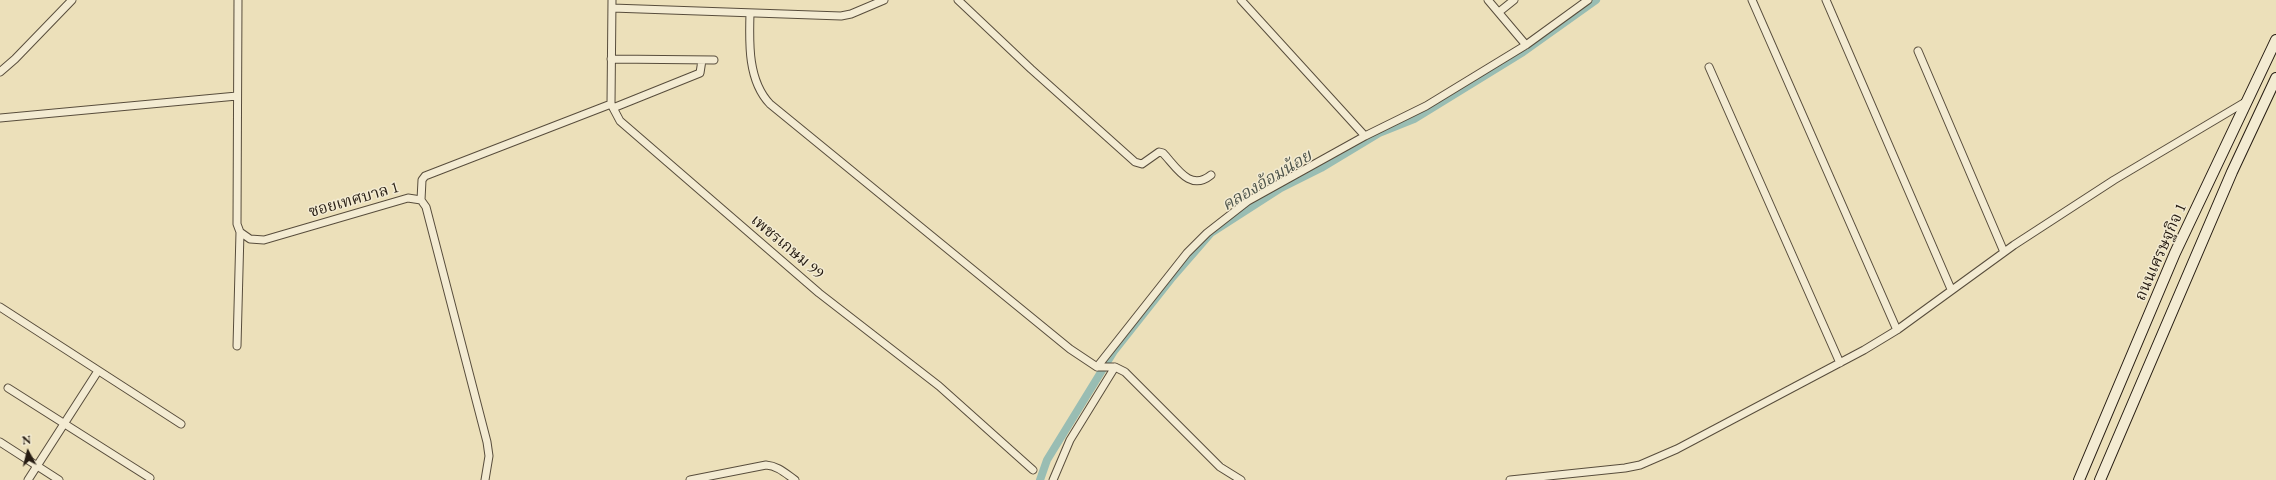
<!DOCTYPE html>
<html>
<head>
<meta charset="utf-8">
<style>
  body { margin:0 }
  #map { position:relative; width:2276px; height:480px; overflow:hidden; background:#ece0ba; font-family:"EB Garamond",serif }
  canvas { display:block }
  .north { position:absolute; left:8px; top:432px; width:40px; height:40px; -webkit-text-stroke:3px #f3ebd2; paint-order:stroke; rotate:353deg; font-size:11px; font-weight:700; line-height:16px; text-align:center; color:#261c12 }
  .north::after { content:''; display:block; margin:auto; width:14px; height:18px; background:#261c12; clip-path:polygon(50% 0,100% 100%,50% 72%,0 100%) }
</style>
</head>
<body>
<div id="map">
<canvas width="2276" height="480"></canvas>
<div class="north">N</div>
</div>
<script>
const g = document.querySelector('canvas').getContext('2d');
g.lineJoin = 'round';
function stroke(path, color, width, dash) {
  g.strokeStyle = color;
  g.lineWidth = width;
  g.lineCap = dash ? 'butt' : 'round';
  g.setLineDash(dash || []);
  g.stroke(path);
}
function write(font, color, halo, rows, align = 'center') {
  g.font = font + ' "EB Garamond","Noto Serif Thai",serif';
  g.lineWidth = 3;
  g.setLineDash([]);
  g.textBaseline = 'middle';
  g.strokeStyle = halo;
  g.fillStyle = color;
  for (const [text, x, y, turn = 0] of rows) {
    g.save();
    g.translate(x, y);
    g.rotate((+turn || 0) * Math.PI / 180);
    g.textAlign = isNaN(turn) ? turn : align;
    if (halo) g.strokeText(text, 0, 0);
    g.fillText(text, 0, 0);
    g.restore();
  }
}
const canal = new Path2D(`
  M1040,480l7,-20 67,-109 57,-72 40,-46 70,-45 40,-20 58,-35 35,-14 109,-67 73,-52`);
const minor = new Path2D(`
  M238,0l-1,224 3,8 10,7 14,1 144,-42 13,2 5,7 61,235 2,14 -4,24
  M612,0l-1,104 9,17 199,172 120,93 94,84
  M958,0l73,69 104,93 7,2 17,-12 4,1c14,15 27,39 48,22
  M1241,0l124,136
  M1488,0l38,45
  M1752,0l145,330
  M1826,0l125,289
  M612,8l229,8 10,-2 33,-14
  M1499,12l15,-12
  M750,13c-1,31 -2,68 20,91l300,245 27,18h18l10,5 95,95 21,13
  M1918,51l86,201
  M611,59l103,1
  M1709,67l131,296
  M0,72l15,-13 57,-59
  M613,108l87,-35 2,-13
  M0,118l237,-22
  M421,200l1,-20 3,-4 186,-72
  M0,307l181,117
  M237,346l3,-114
  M1097,367l90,-114 20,-20 41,-32 117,-65 61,-30 100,-61 62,-45
  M8,388l142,90
  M0,442l59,38
  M28,480l70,-109
  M690,480l76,-15c12,1 19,8 29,15
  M1053,480l17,-40 45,-73
  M1510,480l115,-12 15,-3 37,-16 187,-99 33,-20 117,-85 100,-65 133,-79`);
const secondary = new Path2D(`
  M2079,480l96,-227 101,-213
  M2100,480l132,-308 44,-94`);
const streetNames = [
  ["ซอยเทศบาล 1",354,200,-16],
  ["เพชรเกษม 99",787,247,40],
  ["ถนนเศรษฐกิจ 1",2161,252,-66]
];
const waterNames = [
  ["คลองอ้อมน้อย",1267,181,-31]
];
stroke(canal, '#99bdb3', 8);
stroke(minor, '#584d3c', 9);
stroke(secondary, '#261c12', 12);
stroke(minor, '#f3ebd2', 7);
stroke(secondary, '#f3ebd2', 10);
write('16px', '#261c12', '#f3ebd2', streetNames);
write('italic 17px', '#4e544a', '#f3ebd2', waterNames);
</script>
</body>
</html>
